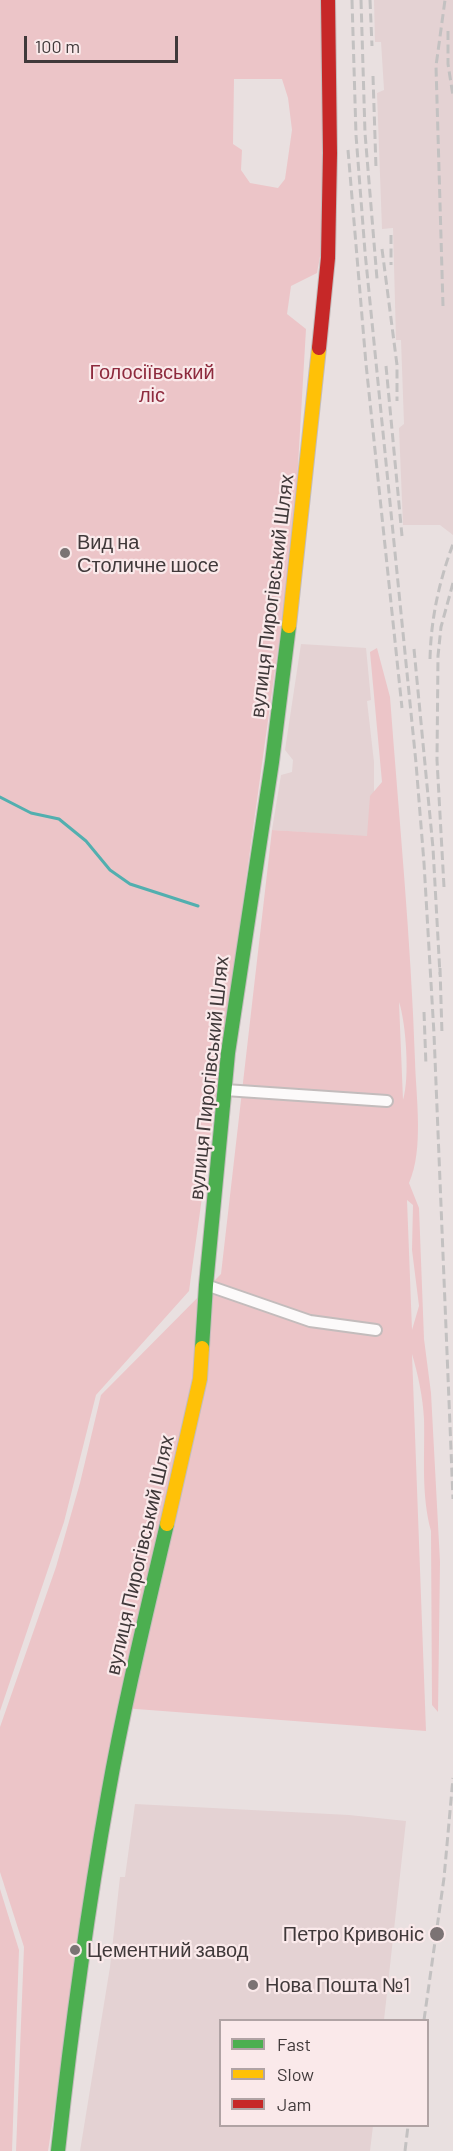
<!DOCTYPE html>
<html>
<head>
<meta charset="utf-8">
<style>
  body { margin:0 }
  #map { position:relative; width:453px; height:2151px; overflow:hidden; background:#e9e0e0; font-family:Barlow,sans-serif }
  canvas { display:block }
  .legend { position:absolute; left:219px; top:2019px; width:210px; height:108px; box-sizing:border-box; background:#fae9ea; border:2px solid #b0a3a4; margin:0; padding:8px 10px; list-style:none; font-size:18px; color:#40393a }
  .legend li { display:flex; align-items:center; gap:12px; height:30px }
  .legend b { width:30px; border:2px solid #b0a3a4 }
  .scale { position:absolute; left:24px; top:36px; width:154px; height:27px; box-sizing:border-box; border:3px solid #40393a; border-top:0; padding-left:8px; font-size:18px; line-height:21px; white-space:nowrap; color:#40393a; -webkit-text-stroke:4px #fae9ea; paint-order:stroke }
</style>
</head>
<body>
<div id="map">
<canvas width="453" height="2151"></canvas>
<ul class="legend">
<li><b style="height:8px;background:#4caf50"></b>Fast</li>
<li><b style="height:8px;background:#ffc107"></b>Slow</li>
<li><b style="height:8px;background:#c62828"></b>Jam</li>
</ul>
<div class="scale">100 m</div>
</div>
<script>
const g = document.querySelector('canvas').getContext('2d');
g.lineJoin = 'round';
function fillPath(path, color) {
  g.fillStyle = color;
  g.fill(path, 'evenodd');
}
function stroke(path, color, width, dash) {
  g.strokeStyle = color;
  g.lineWidth = width;
  g.lineCap = dash ? 'butt' : 'round';
  g.setLineDash(dash || []);
  g.stroke(path);
}
function write(font, color, halo, rows, align = 'center') {
  g.font = font + ' Barlow,sans-serif';
  g.lineWidth = 4.5;
  g.setLineDash([]);
  g.textBaseline = 'middle';
  g.strokeStyle = halo;
  g.fillStyle = color;
  for (const [text, x, y, turn = 0] of rows) {
    g.save();
    g.translate(x, y);
    g.rotate((+turn || 0) * Math.PI / 180);
    g.textAlign = isNaN(turn) ? turn : align;
    if (halo) g.strokeText(text, 0, 0);
    g.fillText(text, 0, 0);
    g.restore();
  }
}
const built = new Path2D(`
  M374,0h79v535l-13,-10h-37l-4,-97 5,-4 -3,-84h-5l-3,-112 -11,1 -5,-136 7,-3 -3,-48h-6z
  M301,644l65,4 5,52 -4,1 7,61v68l-6,7 -96,-7 9,-55 11,-3 1,-12 -8,-10z
  M135,1804l214,11 57,6 -22,199h-164v106h153l-3,25h-290l30,-184 10,-90h5z`);
const green = new Path2D(`
  M0,0h321l4,229 -8,44 -26,13 -4,28 19,15 -12,204 -105,758 -93,104 -32,127 -64,189zM234,79h48l6,19 4,32 -7,49 -7,9 -28,-5 -9,-13 1,-20 -9,-6z
  M377,648l13,49c9,121 21,243 25,364 1,36 9,89 -6,122l10,25 5,131 7,54 9,169 -2,150 -6,-7 -1,-174c-10,-37 -6,-75 -7,-112 -1,-21 -6,-45 -12,-65l14,377 -303,-23 -19,88 -56,355h-32l8,-204 -24,-75v-145l56,-160 24,-84 21,-88 120,-121 51,-444 95,6 3,-40 12,-14 -12,-130zM399,1002c7,21 11,76 4,98zM407,1200l6,5 -1,45 7,56 -7,24z
  M0,1889l19,61 -7,201h-12z`);
const stream = new Path2D(`
  M0,797l31,16 28,6 27,22 24,29 20,14 68,22`);
const street = new Path2D(`
  M225,1090l162,11
  M206,1285l104,36 66,9`);
const fast = new Path2D(`
  M202,1348l4,-63 22,-232 44,-291 17,-136
  M58,2151c13,-119 29,-238 50,-356 16,-91 38,-181 59,-271`);
const slow = new Path2D(`
  M289,626l30,-278
  M167,1524l33,-145 2,-31`);
const jam = new Path2D(`
  M319,348l9,-90 2,-105 -2,-153`);
const rail = new Path2D(`
  M352,0l4,135 9,117 51,511 8,100 10,171 19,465
  M361,0l4,133 12,146
  M370,0l2,46
  M448,31v33l5,32
  M373,76l3,92
  M348,150l18,214 36,344
  M391,235v30
  M382,249l15,116v36
  M443,306l-7,-240 9,-66
  M386,366l16,170
  M414,649l19,199 7,127
  M430,659c1,-41 9,-77 23,-115
  M444,887l-7,-127 1,-104 3,-29 12,-44
  M440,968l2,66
  M424,1012l2,54
  M424,2020l20,-142 9,-100
  M405,2151l3,-25`);
const markers = [
  [65,553,6,"#7b7374"],
  [437,1934,8,"#7b7374"],
  [75,1950,6,"#7b7374"],
  [253,1985,6,"#7b7374"]
];
const parkNames = [
  ["Голосіївський",152,372],
  ["ліс",152,395]
];
const poiNames = [
  ["Вид на",77,542],
  ["Столичне шосе",77,565],
  ["Петро Кривоніс",424,1934,"right"],
  ["Цементний завод",87,1950],
  ["Нова Пошта №1",265,1985]
];
const streetNames = [
  ["вулиця Пирогівський Шлях",272,596,-83],
  ["вулиця Пирогівський Шлях",209,1078,-84],
  ["вулиця Пирогівський Шлях",140,1555,-77]
];
fillPath(built, '#e4d2d3');
fillPath(green, '#ecc5c8');
stroke(stream, '#52afaf', 3);
stroke(street, '#c3bcbc', 14);
stroke(fast, '#c3bcbc', 16);
stroke(slow, '#c3bcbc', 16);
stroke(jam, '#c3bcbc', 16);
stroke(street, '#fcfafa', 10);
stroke(fast, '#4caf50', 14);
stroke(slow, '#ffc107', 14);
stroke(jam, '#c62828', 14);
stroke(rail, '#c3c1c1', 3, [9, 4.5]);
for (const [x, y, r, color] of markers) {
  const dot = new Path2D();
  dot.arc(x, y, r, 0, 2 * Math.PI);
  g.fillStyle = color;
  g.fill(dot);
  stroke(dot, '#fae9ea', 2);
}
write('20px', '#8e2b3e', '#fae9ea', parkNames);
write('20px', '#40393a', '#fae9ea', poiNames, 'left');
write('20px', '#40393a', '#fae9ea', streetNames);
</script>
</body>
</html>
